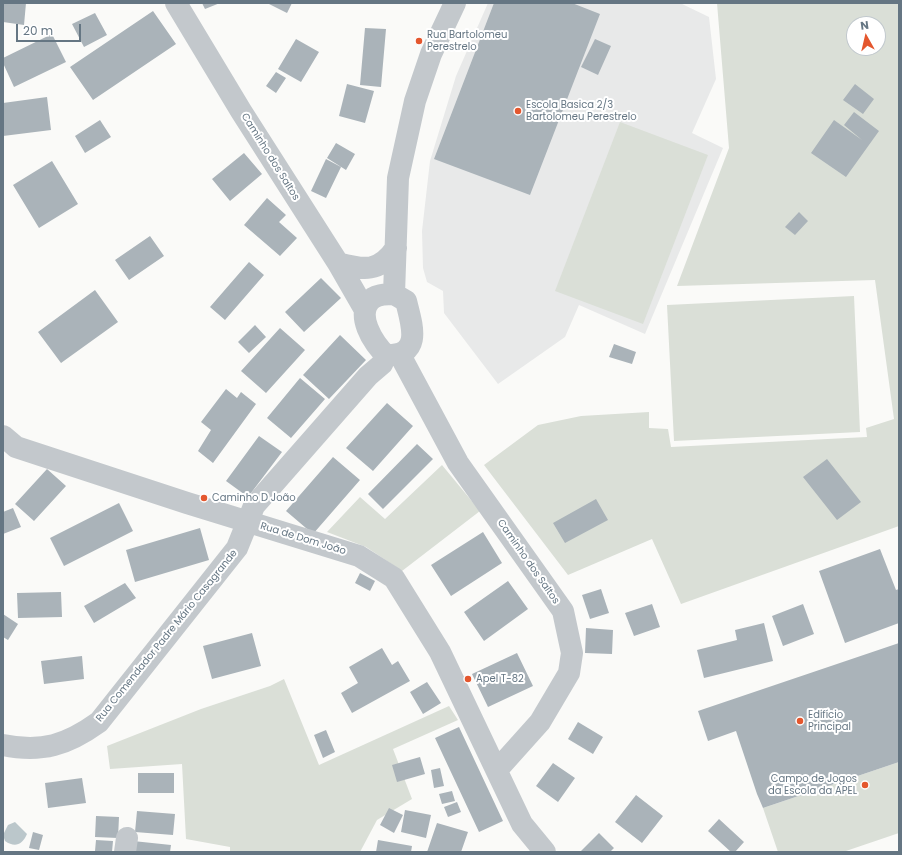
<!DOCTYPE html>
<html>
<head>
<meta charset="utf-8">
<style>
  body { margin:0 }
  #map { position:relative; width:902px; height:855px; overflow:hidden; background:#fafaf8; font-family:Poppins,sans-serif }
  canvas { display:block }
  .frame { position:absolute; inset:0; border:4px solid #657683; pointer-events:none }
  .north { position:absolute; left:846px; top:16px; width:40px; height:40px; box-sizing:border-box; background:#fff; border:1px solid #c1c8cd; border-radius:50%; rotate:352deg; font-size:11px; font-weight:700; line-height:16px; text-align:center; color:#657683 }
  .north::after { content:''; display:block; margin:auto; width:14px; height:18px; background:#e4572e; clip-path:polygon(50% 0,100% 100%,50% 72%,0 100%) }
  .scale { position:absolute; left:16px; top:24px; width:65px; height:18px; box-sizing:border-box; border:2px solid #657683; border-top:0; padding-left:5px; font-size:12px; line-height:14px; white-space:nowrap; color:#657683; -webkit-text-stroke:3px #fff; paint-order:stroke }
</style>
</head>
<body>
<div id="map">
<canvas width="902" height="855"></canvas>
<div class="frame"></div>
<div class="north">N</div>
<div class="scale">20 m</div>
</div>
<script>
const g = document.querySelector('canvas').getContext('2d');
g.lineJoin = 'round';
function fillPath(path, color) {
  g.fillStyle = color;
  g.fill(path, 'evenodd');
}
function stroke(path, color, width, dash) {
  g.strokeStyle = color;
  g.lineWidth = width;
  g.lineCap = dash ? 'butt' : 'round';
  g.setLineDash(dash || []);
  g.stroke(path);
}
function write(font, color, halo, rows, align = 'center') {
  g.font = font + ' Poppins,sans-serif';
  g.lineWidth = 4;
  g.setLineDash([]);
  g.textBaseline = 'middle';
  g.strokeStyle = halo;
  g.fillStyle = color;
  for (const [text, x, y, turn = 0] of rows) {
    g.save();
    g.translate(x, y);
    g.rotate((+turn || 0) * Math.PI / 180);
    g.textAlign = isNaN(turn) ? turn : align;
    if (halo) g.strokeText(text, 0, 0);
    g.fillText(text, 0, 0);
    g.restore();
  }
}
const built = new Path2D(`
  M488,3h192l29,14 7,62 -24,54 31,15 -78,186 -66,-29 -14,32 -67,47 -54,-71 -1,-22 -16,-9 -4,-14 -1,-37 8,-70 26,-85z`);
const green = new Path2D(`
  M717,3h182v523l-218,78 -29,-65 -84,36 -84,-110 54,-40 43,-9 68,-4v16l19,1 3,18 196,-10 -1,-9 28,-9 -19,-139 -198,6 52,-138zM854,24h24v24h-24z
  M620,122l88,33 -65,169 -88,-33z
  M854,296l6,136 -186,9 -7,-136z
  M442,465l38,46 -78,60 -36,-24 -39,-15 33,-35 25,22z
  M284,679l35,86 130,-59 9,14 -65,29 19,50 -35,21 -17,32h-130v-5l-44,-8 -4,-75 -72,5 -3,-23 94,-37 69,-23z
  M899,762v71l-56,19h-65l-15,-44z`);
const water = new Path2D(`
  M15,822l12,12c-5,11 -12,14 -22,7l-2,-6 5,-10z`);
const building = new Path2D(`
  M3,3h23l-2,22 -21,-3z
  M202,3h18l-15,6z
  M267,3h25l-5,10z
  M494,3h78l28,11 -70,181 -96,-36z
  M153,11l23,33 -83,56 -23,-33z
  M95,13l12,22 -23,12 -12,-23z
  M365,28l21,1 -5,58 -21,-2z
  M52,34l14,28 -52,25 -11,-24v-5z
  M296,39l23,13 -18,30 -23,-13z
  M595,39l16,7 -13,29 -17,-8z
  M276,72l10,6 -10,15 -10,-7z
  M347,84l27,7 -9,32 -26,-7z
  M855,84l19,15 -11,15 -20,-14z
  M47,97l4,33 -48,6v-33z
  M854,112l25,19 -33,46 -35,-24 23,-33 28,20 -18,-15z
  M100,120l11,17 -26,16 -10,-17z
  M336,143l19,11 -9,16 -19,-12z
  M244,153l18,21 -32,27 -18,-22z
  M326,159l15,8 -15,31 -15,-7z
  M52,161l26,43 -39,24 -26,-43z
  M267,198l19,17 -7,7 18,16 -17,18 -36,-31z
  M799,212l9,9 -13,14 -10,-8z
  M150,236l14,20 -35,24 -14,-20z
  M249,262l15,13 -39,45 -15,-13z
  M321,278l20,20 -37,34 -19,-20z
  M95,290l23,32 -57,41 -23,-31z
  M255,325l11,12 -17,16 -11,-11z
  M280,328l25,22 -39,43 -25,-22z
  M340,335l26,25 -37,39 -26,-24z
  M614,344l22,8 -4,12 -23,-7z
  M300,378l25,21 -34,39 -24,-20z
  M226,389l11,9 4,-6 15,12 -43,59 -15,-12 13,-21 -10,-8z
  M387,403l26,23 -40,45 -27,-23z
  M259,436l23,16 -34,45 -22,-16z
  M417,444l16,15 -50,50 -15,-15z
  M333,457l27,23 -47,54 -27,-23z
  M827,459l34,43 -24,18 -34,-43z
  M47,469l19,17 -32,35 -19,-17z
  M596,499l12,21 -43,23 -12,-20z
  M119,503l14,28 -69,35 -14,-28z
  M13,508l8,19 -18,7v-22z
  M200,528l9,32 -74,22 -9,-32z
  M483,532l19,31 -51,33 -20,-31z
  M880,549l16,41 3,-1v34l-54,20 -26,-72z
  M360,573l15,8 -5,10 -15,-8z
  M508,581l20,28 -44,32 -20,-29z
  M125,583l11,15 -42,25 -10,-17z
  M601,589l8,24 -19,6 -8,-24z
  M61,592l1,25 -44,1 -1,-25z
  M652,604l8,23 -26,9 -9,-23z
  M803,604l11,30 -31,12 -11,-30z
  M3,614l15,10 -10,16 -5,-3z
  M764,623l9,38 -69,17 -7,-28 40,-10 -2,-10z
  M586,628l27,2 -1,24 -27,-1z
  M252,633l9,33 -49,13 -9,-33z
  M899,643v119l-136,46 -6,-14 -21,-63 -28,10 -10,-30z
  M382,648l10,17 6,-4 12,20 -58,32 -11,-20 17,-10 -9,-16z
  M517,653l16,33 -45,21 -16,-33z
  M82,656l2,23 -40,5 -3,-23z
  M427,682l14,21 -18,11 -13,-22z
  M578,722l25,15 -10,17 -25,-15z
  M459,727l44,94 -24,11 -44,-94z
  M326,730l9,22 -12,6 -9,-23z
  M420,757l5,17 -28,8 -5,-17z
  M553,763l22,15 -17,24 -22,-16z
  M440,768l4,18 -10,2 -3,-18z
  M138,773h36v20h-36z
  M82,778l4,25 -38,5 -3,-25z
  M452,791l3,10 -13,3 -3,-10z
  M636,795l27,21 -21,27 -27,-21z
  M457,802l4,10 -13,5 -4,-10z
  M389,808l14,7 -9,18 -14,-8z
  M405,810l26,5 -5,23 -25,-6z
  M137,811l38,3 -2,21 -38,-3z
  M96,816l23,1 -1,21 -23,-1z
  M719,819l25,23 -9,10h-4l-23,-21z
  M437,823l31,9 -7,20h-34z
  M33,832l10,3 -4,15 -10,-2z
  M599,833l15,15 -4,4h-30z
  M96,840l17,1 -1,11 -17,-1z
  M378,840l34,6 -1,6h-35z
  M133,841l38,4 -1,7h-39z`);
const minor = new Path2D(`
  M176,3l65,108 97,152 27,47
  M338,263c26,7 41,10 58,-15
  M394,294l4,-116 17,-77 16,-47 24,-51
  M394,294l12,7c6,24 17,55 -20,54 -12,-10 -33,-43 -13,-57 6,-4 15,-4 21,-4z
  M400,355l58,108 105,148 9,42 -3,20 -29,49 -43,48
  M3,436l13,11 171,56 172,53 35,22 46,74 82,172 23,28
  M3,745c39,8 64,0 96,-23l138,-174 17,-42 114,-130 14,-12 4,-9
  M125,852l2,-14`);
const markers = [
  [419,41,4,"#e4572e"],
  [518,111,4,"#e4572e"],
  [204,498,4,"#e4572e"],
  [468,679,4,"#e4572e"],
  [800,721,4,"#e4572e"],
  [865,785,4,"#e4572e"]
];
const poiNames = [
  ["Rua Bartolomeu",427,35],
  ["Perestrelo",427,47],
  ["Escola Basica 2/3",526,105],
  ["Bartolomeu Perestrelo",526,117],
  ["Caminho D João",212,498],
  ["Apel T-82",476,679],
  ["Edifício",808,715],
  ["Principal",808,727],
  ["Campo de Jogos",857,779,"right"],
  ["da Escola da APEL",857,791,"right"]
];
const streetNames = [
  ["Caminho dos Saltos",270,157,58],
  ["Rua de Dom João",303,539,17],
  ["Caminho dos Saltos",528,562,55],
  ["Rua Comendador Padre Mário Casagrande",167,636,-51]
];
fillPath(built, '#e8e9e9');
fillPath(green, '#dadfd7');
fillPath(water, '#bbc7cb');
fillPath(building, '#aab3b9');
stroke(minor, '#c3c8cc', 22);
for (const [x, y, r, color] of markers) {
  const dot = new Path2D();
  dot.arc(x, y, r, 0, 2 * Math.PI);
  g.fillStyle = color;
  g.fill(dot);
  stroke(dot, '#fff', 1.5);
}
write('10px', '#657683', '#fff', poiNames, 'left');
write('10px', '#657683', '#fff', streetNames);
</script>
</body>
</html>
